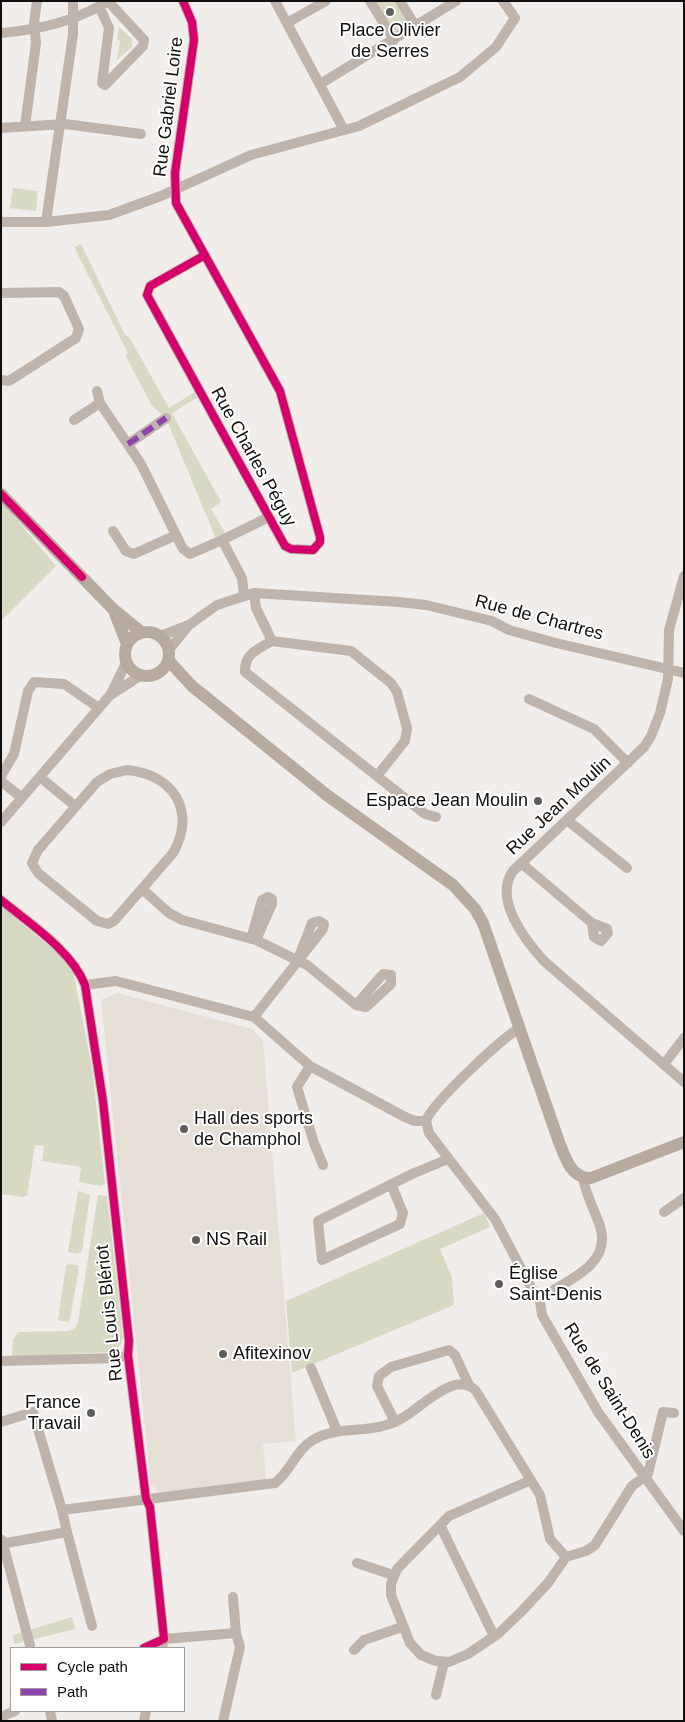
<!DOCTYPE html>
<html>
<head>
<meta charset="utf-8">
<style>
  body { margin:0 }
  #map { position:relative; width:685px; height:1722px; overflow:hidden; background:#f0edea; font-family:Arial,sans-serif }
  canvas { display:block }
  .frame { position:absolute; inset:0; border:2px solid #110f0d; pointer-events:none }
  .legend { position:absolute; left:10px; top:1647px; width:175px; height:65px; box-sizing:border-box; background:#fff; border:1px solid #a09f9e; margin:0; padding:6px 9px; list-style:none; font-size:15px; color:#110f0d }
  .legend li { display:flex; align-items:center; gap:10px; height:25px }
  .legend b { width:25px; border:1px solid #a09f9e }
</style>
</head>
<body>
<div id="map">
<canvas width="685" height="1722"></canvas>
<div class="frame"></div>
<ul class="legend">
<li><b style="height:6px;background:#d6006c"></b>Cycle path</li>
<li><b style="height:6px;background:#8e44ad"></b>Path</li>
</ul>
</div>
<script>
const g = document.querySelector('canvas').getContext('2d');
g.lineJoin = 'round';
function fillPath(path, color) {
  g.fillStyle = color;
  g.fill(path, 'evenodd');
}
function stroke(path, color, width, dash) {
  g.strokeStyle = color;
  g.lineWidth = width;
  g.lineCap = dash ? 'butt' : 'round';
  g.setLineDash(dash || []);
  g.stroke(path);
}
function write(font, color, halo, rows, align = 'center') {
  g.font = font + ' Arial,sans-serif';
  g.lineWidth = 4;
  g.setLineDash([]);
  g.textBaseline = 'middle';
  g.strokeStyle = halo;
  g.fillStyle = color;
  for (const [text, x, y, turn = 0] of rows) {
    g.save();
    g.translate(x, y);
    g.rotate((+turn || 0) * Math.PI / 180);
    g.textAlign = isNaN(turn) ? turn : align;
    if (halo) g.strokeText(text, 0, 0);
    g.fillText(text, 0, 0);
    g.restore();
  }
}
const built = new Path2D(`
  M117,993l135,36 11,12 33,400 -33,3 3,36 -105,13 -10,-8 -50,-485z`);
const green = new Path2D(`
  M374,1h20l16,26 -15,9z
  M119,27l13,12v8l-15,13 3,-19 -3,-2z
  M13,188l25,3 -2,20 -26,-3z
  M81,244l44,91 4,2 40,71 26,-16 3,5 -26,16 49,89 -10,7 15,26 -10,4 -50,-121 -14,-12 -27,-51 3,-2 -54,-106z
  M1,501l55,65 -55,55z
  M1,906l71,59 20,103 13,116 -4,2 -22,-4 2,-15 -39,-6 2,-15 -9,-1 -8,51 -4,1 -22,-3z
  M78,1191l12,4 -8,56 -4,3 -10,-2z
  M98,1195l9,1 16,142 -3,8 -9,6 -99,5 1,-17 5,-8 51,-1 6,-3 3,-6z
  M484,1213l6,14 -50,22 12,29 2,27 -162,68 -6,-72z
  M69,1264l8,1 2,3 -9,51 -2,3 -10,-2 8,-55z
  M72,1617l3,12 -61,15 -1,-9z`);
const minor = new Path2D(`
  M183,1l9,21 2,18 -19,133 1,30 104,188 40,146v5l-7,8 -22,-1 -6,-3 -138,-251 3,-9 55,-31
  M275,1l69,129
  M370,1l24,39
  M400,1l16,26
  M99,6l10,22 -7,55 3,2 38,-39 1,-6 -36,-39
  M287,23l39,-22
  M1,33c37,-3 72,-11 104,-30
  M320,84l136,-83
  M25,126l11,-83 -2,-20 3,-22
  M1,128l64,-4 76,10
  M1,222h45l63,-7 52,-19 90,-41 108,-29 101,-49 36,-30 19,-29 -12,-17
  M46,222l27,-188v-33
  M1,293l58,-1 5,4 15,33 -3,9 -67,43 -8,-1
  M97,391l3,12 41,61 42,85 7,5 32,-14
  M74,420l26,-17
  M128,444l38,-26
  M113,531l13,20 8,3 42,-19
  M684,576l-15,54 -1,49 -8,34 -9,23 -7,11 -131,124c-20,28 12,69 31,90l140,121
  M254,593l2,15 16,33 79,10 40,32 6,9 10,36 -2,13 -28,35
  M244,595l-2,-17 -20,-38 47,-23
  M160,636l29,-11 28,-20 37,-12 145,9 27,3 66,16 17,9 47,13 128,30
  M272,641c-14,8 -28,13 -27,31l180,142 11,3
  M169,650l20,-25
  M112,694l28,-18
  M529,699l65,30 34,34
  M127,770c46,4 70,41 46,83l-59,68 -6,3 -11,-3 -59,-48 -6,-10 6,-13 59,-68 13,-8z
  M1,776l13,-22 14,-63 6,-9 30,2 35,24
  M40,777l35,29
  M1,778l1,4 20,16
  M567,820l60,48
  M1,822l110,-128 15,-31
  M521,863l71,60 2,14 7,4 7,-8 -1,-4 -15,-6
  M142,889l27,24 13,7 74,20 51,25 49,40 10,2 25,-23v-9l-8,-1 -27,31
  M1,900c28,23 71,51 84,85l18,116 26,240 -1,14 18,144 4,8 14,132 -20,9
  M251,939l11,-39 6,-3 4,2v5l-16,36
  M85,985l31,-4 138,36 56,49 95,51 10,4h11
  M254,1017l69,-88 1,-5 -5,-3 -7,2 -14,36
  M664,1064l20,-26
  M310,1066l-13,21 17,56 9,22
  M426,1121l3,12 66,86 39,74 5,2
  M426,1121c5,-17 77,-84 94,-93
  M391,1184l12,29 -3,11 -78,36 -4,-39 94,-47 36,-15
  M664,1212l20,-14
  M539,1295l3,20 56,97 86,119
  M539,1295h6c26,-16 67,-32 55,-69 -6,-17 -14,-31 -17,-48
  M1,1361l117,-3 10,-3
  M311,1368l26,63
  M1,1422l32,-10 29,98
  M395,1422l-18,-36 2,-10 12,-9 58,-17 6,5 14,30
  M531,1480l-82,36 -52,53 -6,15v11l19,48 11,12 15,6 13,1 19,-8 31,-21 22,-21 27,-29 18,-26 20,-6 9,-6 37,-59 16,-12 15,-62 11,1
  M440,1525l54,111
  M67,1532l25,94
  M2,1540l28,105
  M1,1544l66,-12 -5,-22 213,-27c16,-12 20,-32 38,-43 29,-17 59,-3 91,-23 18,-10 52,-48 72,-26l64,104 10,44 16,18
  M357,1563l36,12
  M162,1648l2,-9 72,-6
  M354,1650l10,-10 38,-13
  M436,1695l8,-33
  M50,1711l2,10
  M1,1717l14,-6
  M144,1721l2,-10
  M223,1721l17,-74 -4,-14 -3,-36`);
const major = new Path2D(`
  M1,494l112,115 28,23
  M114,611l13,33
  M125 654a22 22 0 1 1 44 0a22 22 0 1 1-44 0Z
  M169,661l23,25 136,110 125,89 22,24 8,14 76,219c6,15 12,37 32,36l93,-36`);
const quiet = new Path2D(`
  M128,444l38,-26`);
const cycleway = new Path2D(`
  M183,1l9,21 2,18 -19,133 1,30 104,188 40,146v5l-7,8 -22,-1 -6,-3 -138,-251 3,-9 55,-31
  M1,494l81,83
  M1,900c28,23 71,51 84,85l18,116 26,240 -1,14 18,144 4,8 14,132 -20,9`);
const markers = [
  [390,12,5,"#5f5d5a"],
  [538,801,5,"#5f5d5a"],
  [184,1129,5,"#5f5d5a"],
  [196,1240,5,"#5f5d5a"],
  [499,1284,5,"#5f5d5a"],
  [223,1354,5,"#5f5d5a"],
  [91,1413,5,"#5f5d5a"]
];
const poiNames = [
  ["Place Olivier",390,31,"center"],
  ["de Serres",390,52,"center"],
  ["Espace Jean Moulin",528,801,"right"],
  ["Hall des sports",194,1119],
  ["de Champhol",194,1140],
  ["NS Rail",206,1240],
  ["Église",509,1274],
  ["Saint-Denis",509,1295],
  ["Afitexinov",233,1354],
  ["France",81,1403,"right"],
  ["Travail",81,1424,"right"]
];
const streetNames = [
  ["Rue Gabriel Loire",169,107,-83],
  ["Rue Charles Péguy",253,457,61],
  ["Rue de Chartres",539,618,15],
  ["Rue Jean Moulin",559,806,-43],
  ["Rue Louis Blériot",110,1313,-96],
  ["Rue de Saint-Denis",609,1391,58]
];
fillPath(built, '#e5dfd8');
fillPath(green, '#d7d9c2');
stroke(minor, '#bfb4ab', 10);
stroke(major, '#b7ab9f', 12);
stroke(quiet, '#8e44ad', 6, [12, 6]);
stroke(cycleway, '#d6006c', 8);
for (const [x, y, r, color] of markers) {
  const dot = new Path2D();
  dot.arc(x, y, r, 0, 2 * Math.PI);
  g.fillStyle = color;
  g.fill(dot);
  stroke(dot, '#fff', 2);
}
write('18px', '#110f0d', '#fff', poiNames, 'left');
write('18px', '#110f0d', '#fff', streetNames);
</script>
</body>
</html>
